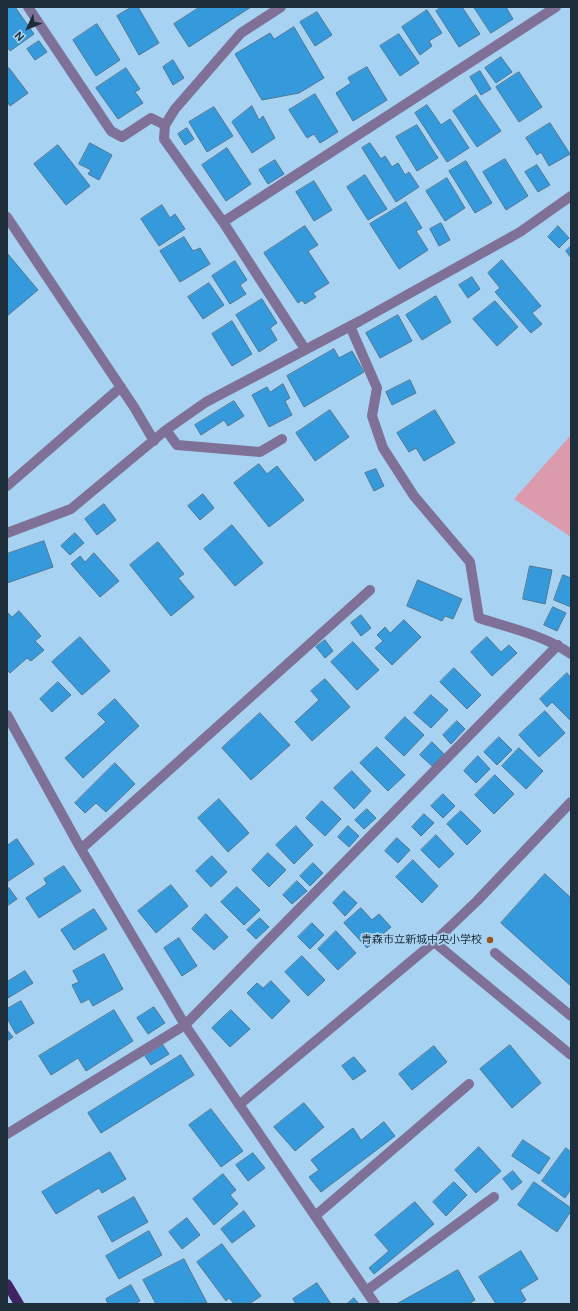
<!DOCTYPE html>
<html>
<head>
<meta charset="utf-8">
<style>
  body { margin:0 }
  #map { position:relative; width:578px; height:1311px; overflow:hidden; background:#a8d2f2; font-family:"DM Sans",sans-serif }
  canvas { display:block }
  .frame { position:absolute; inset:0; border:8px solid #1d2e3a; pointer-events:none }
  .north { position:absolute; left:8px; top:8px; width:40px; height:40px; -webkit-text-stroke:3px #a8d2f2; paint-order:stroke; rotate:226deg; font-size:11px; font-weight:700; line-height:16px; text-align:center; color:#1d2e3a }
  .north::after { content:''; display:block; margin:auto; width:14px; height:18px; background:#1d2e3a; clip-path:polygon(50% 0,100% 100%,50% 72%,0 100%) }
</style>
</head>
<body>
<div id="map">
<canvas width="578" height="1311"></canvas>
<div class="frame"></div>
<div class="north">N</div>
</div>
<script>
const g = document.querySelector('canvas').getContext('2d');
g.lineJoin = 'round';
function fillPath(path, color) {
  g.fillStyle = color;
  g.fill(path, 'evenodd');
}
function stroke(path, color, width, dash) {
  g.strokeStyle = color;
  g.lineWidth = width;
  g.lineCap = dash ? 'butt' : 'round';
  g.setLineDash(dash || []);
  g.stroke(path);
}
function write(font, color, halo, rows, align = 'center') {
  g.font = font + ' "DM Sans","Noto Sans JP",sans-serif';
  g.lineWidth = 3.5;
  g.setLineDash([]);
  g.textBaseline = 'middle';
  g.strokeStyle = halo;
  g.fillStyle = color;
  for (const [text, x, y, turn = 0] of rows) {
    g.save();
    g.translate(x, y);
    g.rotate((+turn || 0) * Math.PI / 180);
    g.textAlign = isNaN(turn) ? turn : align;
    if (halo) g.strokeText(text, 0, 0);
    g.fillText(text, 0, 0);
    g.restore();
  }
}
const green = new Path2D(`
  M571,435v102l-57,-38z`);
const building = new Path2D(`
  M10,7h5l19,27 -24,17 -3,-5v-37z
  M132,7h6l21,36 -20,12 -22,-39z
  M200,7h51l-62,40 -15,-23z
  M442,7h20l18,27 -21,13 -23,-36z
  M474,7h32l7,12 -22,14z
  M427,10l15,23 -13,8 3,5 -12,9 -18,-28z
  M317,12l15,23 -17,11 -15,-24z
  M97,24l23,36 -24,16 -23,-36z
  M294,27l30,51 -25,15 -37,7 -27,-46 35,-21 4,6z
  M399,34l20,29 -19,13 -20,-30z
  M39,41l8,11 -12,8 -8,-11z
  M501,57l11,15 -16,11 -11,-15z
  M173,60l11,18 -11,7 -10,-18z
  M367,67l20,33 -34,21 -17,-28 15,-10 -3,-5z
  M9,68l19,25 -18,13 -3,-5v-32z
  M126,68l14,21 -5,3 8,11 -25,16 -22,-31z
  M480,71l11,18 -10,6 -11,-18z
  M519,72l23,35 -23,15 -23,-35z
  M315,94l23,38 -18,11 -6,-9 -7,4 -18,-28z
  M476,95l25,36 -24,16 -24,-36z
  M427,105l14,20 9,-6 19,29 -22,14 -32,-49z
  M252,106l7,14 4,-4 12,22 -23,15 -20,-31z
  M214,107l19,29 -26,16 -18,-30z
  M550,123l20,31 -21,12 -8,-14 -4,3 -11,-17z
  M417,125l21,33 -21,13 -21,-34z
  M187,128l7,11 -9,6 -7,-11z
  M90,143l22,12 -13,25 -11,-6 3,-4 -12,-6z
  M370,143l11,16 4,-3 7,11 6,-4 7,12 4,-3 10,15 -23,15 -34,-54z
  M58,145l32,41 -24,19 -32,-41z
  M227,148l24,36 -25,17 -24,-36z
  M505,159l23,37 -22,14 -23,-38z
  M275,160l9,14 -16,10 -9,-14z
  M466,161l26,42 -17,10 -26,-42z
  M537,165l13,20 -12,7 -13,-20z
  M365,175l22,34 -19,11 -21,-33z
  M447,178l18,30 -20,13 -19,-30z
  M314,181l18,29 -18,11 -18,-29z
  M406,202l16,26 -6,3 12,19 -29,19 -29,-45z
  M162,205l8,13 5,-4 10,15 -26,17 -18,-27z
  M441,223l9,17 -11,6 -9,-17z
  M305,226l13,19 -10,6 21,32 -16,10 3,4 -11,7 -3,-4 -4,3 -34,-50z
  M558,226l11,12 -10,10 -11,-11z
  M184,237l9,14 7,-3 10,16 -30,18 -20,-31z
  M571,246v12l-5,-7z
  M7,253l31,37 -31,26z
  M502,260l39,46 -9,7 10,11 -11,9 -36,-41 5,-4 -12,-15z
  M235,261l12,19 -7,5 6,9 -16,10 -18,-28z
  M472,277l8,12 -12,9 -9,-13z
  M209,283l15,22 -21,14 -15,-22z
  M436,296l15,26 -29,18 -16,-25z
  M262,299l15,24 -7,5 7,12 -18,12 -23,-37z
  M495,301l23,26 -21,19 -24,-27z
  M398,315l14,26 -32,17 -14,-25z
  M232,321l20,33 -20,12 -20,-32z
  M334,349l5,9 13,-7 12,21 -60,35 -17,-31z
  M410,380l6,13 -24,12 -6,-13z
  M283,384l7,14 -5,3 7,14 -23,12 -17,-32 15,-8 3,5z
  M234,401l10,15 -16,10 -4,-6 -23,15 -6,-10z
  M330,410l19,27 -34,24 -19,-28z
  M435,410l20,33 -31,18 -8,-13 -7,4 -12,-19z
  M259,464l8,10 10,-8 27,34 -35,27 -35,-44z
  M376,469l8,17 -10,5 -9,-18z
  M203,494l11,14 -14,12 -12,-14z
  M104,504l12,16 -19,15 -12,-16z
  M232,525l31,38 -28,23 -31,-37z
  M75,533l9,10 -14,12 -9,-9z
  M44,541l9,26 -46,16v-29z
  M158,542l26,32 -6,4 16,19 -23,19 -41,-51z
  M94,553l25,28 -19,16 -29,-33 9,-8 5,6z
  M530,566l22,4 -7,34 -22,-5z
  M563,575l8,3v29l-17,-7z
  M418,580l44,19 -9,20 -8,-3 -3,5 -35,-15z
  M553,607l13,6 -9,18 -13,-6z
  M19,611l22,25 -6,5 9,9 -13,11 -4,-3 -17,15 -3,-3v-56l1,-1 4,4z
  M361,615l10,13 -10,8 -10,-13z
  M404,620l17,17 -29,28 -17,-17 8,-7 -6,-6 8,-8 5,6z
  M80,637l30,34 -28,24 -30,-33z
  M487,637l14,15 8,-7 8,8 -25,23 -21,-24z
  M325,640l8,11 -8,7 -9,-11z
  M353,642l26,28 -22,20 -26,-28z
  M454,668l27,27 -14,14 -27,-27z
  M567,673l4,5v41l-1,1 -18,-18 -5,5 -7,-8z
  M325,679l25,28 -38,34 -17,-19 24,-22 -8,-9z
  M58,682l13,13 -19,17 -12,-13z
  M431,695l17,15 -17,18 -17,-15z
  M115,699l24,27 -56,52 -18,-20 41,-36 -8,-8z
  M545,711l20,22 -26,24 -20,-22z
  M260,713l30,32 -39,35 -29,-32z
  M405,717l19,18 -20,21 -19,-18z
  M457,721l8,8 -14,15 -8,-9z
  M499,737l13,13 -15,15 -13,-13z
  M432,742l12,12 -12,12 -12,-11z
  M377,747l28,28 -17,16 -28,-28z
  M519,748l24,23 -17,18 -24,-23z
  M478,756l12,13 -14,14 -12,-12z
  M115,763l20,21 -29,28 -10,-9 -11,10 -10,-10z
  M352,771l19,20 -17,18 -20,-21z
  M495,775l19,19 -20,20 -19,-19z
  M443,794l12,12 -12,12 -12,-12z
  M219,799l30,34 -21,19 -30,-34z
  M322,801l19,18 -16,17 -19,-18z
  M367,809l9,9 -12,11 -9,-9z
  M461,811l20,20 -14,14 -20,-21z
  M424,814l10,9 -13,13 -9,-9z
  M296,826l17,19 -19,19 -18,-19z
  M348,826l11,10 -10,11 -11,-10z
  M436,835l18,19 -15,14 -18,-18z
  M397,838l13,12 -12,13 -13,-12z
  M17,839l17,25 -27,18v-36z
  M268,853l18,17 -17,17 -17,-17z
  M212,856l15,16 -16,15 -15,-16z
  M413,860l25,26 -16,17 -26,-26z
  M313,863l10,10 -13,13 -10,-10z
  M64,866l17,25 -42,27 -13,-20 21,-14 -3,-5z
  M545,874l26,24v88l-70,-63z
  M297,881l10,10 -15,13 -9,-9z
  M171,885l17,21 -32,27 -18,-22z
  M237,887l23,23 -16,15 -23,-23z
  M9,888l8,11 -10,7v-17z
  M344,891l13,12 -12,13 -12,-13z
  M361,908l11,12 7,-6 12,13 -24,21 -23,-25z
  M94,909l13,20 -33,21 -13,-20z
  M206,914l22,23 -14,13 -22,-21z
  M260,918l9,9 -13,12 -9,-9z
  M312,923l12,12 -14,14 -12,-12z
  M336,931l20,22 -18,17 -20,-21z
  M179,938l18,28 -15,10 -18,-28z
  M104,954l19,35 -30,17 -4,-7 -8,4 -9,-18 7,-3 -6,-11z
  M302,956l23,24 -17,16 -23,-24z
  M25,971l8,12 -25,15 -1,-16z
  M271,981l19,20 -18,18 -25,-26 10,-10 6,5z
  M21,1001l13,22 -18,11 -9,-16v-9z
  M154,1007l11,16 -17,11 -11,-16z
  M114,1010l19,31 -47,30 -8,-13 -27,17 -12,-19z
  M231,1010l19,19 -20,18 -18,-19z
  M7,1030l6,7 -6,4z
  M163,1045l6,9 -18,11 -6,-9z
  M510,1045l31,38 -29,25 -32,-39z
  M434,1046l13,16 -35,28 -13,-16z
  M181,1055l13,20 -93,58 -13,-20z
  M354,1057l12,14 -13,9 -11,-14z
  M304,1103l20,24 -29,24 -21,-24z
  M211,1109l32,42 -22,16 -32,-42z
  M384,1122l11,14 -74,56 -12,-15 10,-7 -8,-10 42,-32 8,12z
  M523,1140l27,18 -11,16 -27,-18z
  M479,1147l22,24 -25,22 -21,-23z
  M566,1148l5,4v37l-6,9 -23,-17z
  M110,1152l16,27 -24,14 -3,-5 -43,26 -14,-22z
  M253,1153l12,15 -17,13 -12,-16z
  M513,1171l9,11 -10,8 -9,-11z
  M223,1174l13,16 -6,5 8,9 -24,21 -21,-26z
  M454,1182l13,13 -21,21 -13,-14z
  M534,1182l37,26v3l-14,21 -39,-27z
  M134,1197l14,25 -36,20 -14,-25z
  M415,1202l19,22 -60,50 -5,-6 20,-17 -14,-16z
  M244,1211l11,15 -23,17 -11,-14z
  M187,1218l13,17 -18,14 -13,-17z
  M149,1231l13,24 -43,24 -13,-23z
  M222,1244l39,52 -12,8h-15l-5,-6 -3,3 -29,-39z
  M521,1251l17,28 -18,11 6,10 -6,4h-24l-17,-27z
  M184,1259l23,44 -51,1 -13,-24z
  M458,1270l17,30 -7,4h-71z
  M317,1283l14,21h-35l-3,-5z
  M131,1285l9,16 -5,3h-27l-2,-5z
  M354,1298l5,6h-12z`);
const minor = new Path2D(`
  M28,7l83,124 11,6 29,-19 14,7 10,-16 66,-76 40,-26
  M165,125l-1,14 59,83 82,127
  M7,217l127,190 20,34
  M223,222l333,-215
  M350,326l27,62 -5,28 11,32 31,48 56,66 9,56c31,10 65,17 92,36
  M166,430l11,15 83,7 22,-13
  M7,486l114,-99
  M7,533l64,-24 95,-79 40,-28 154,-81 160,-89 51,-36
  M7,715l74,134 104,176 190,279
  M81,849l289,-259
  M434,942l137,113
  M495,953l76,63
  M239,1105l195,-163 43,-41 94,-99
  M7,1134l178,-109 373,-380
  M315,1216l154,-132
  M366,1291l128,-94`);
const major = new Path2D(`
  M7,1284l12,20`);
const markers = [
  [490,940,4,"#945719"]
];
const poiNames = [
  ["青森市立新城中央小学校",482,940]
];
fillPath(green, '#db9bac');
fillPath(building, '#359adb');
stroke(building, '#4f7693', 1);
stroke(minor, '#7e7096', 10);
stroke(major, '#412365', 10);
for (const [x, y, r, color] of markers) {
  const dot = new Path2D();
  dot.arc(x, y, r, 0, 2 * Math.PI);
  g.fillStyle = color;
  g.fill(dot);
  stroke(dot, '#a8d2f2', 1.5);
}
write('11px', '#1d2e3a', '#a8d2f2', poiNames, 'right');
</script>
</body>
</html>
